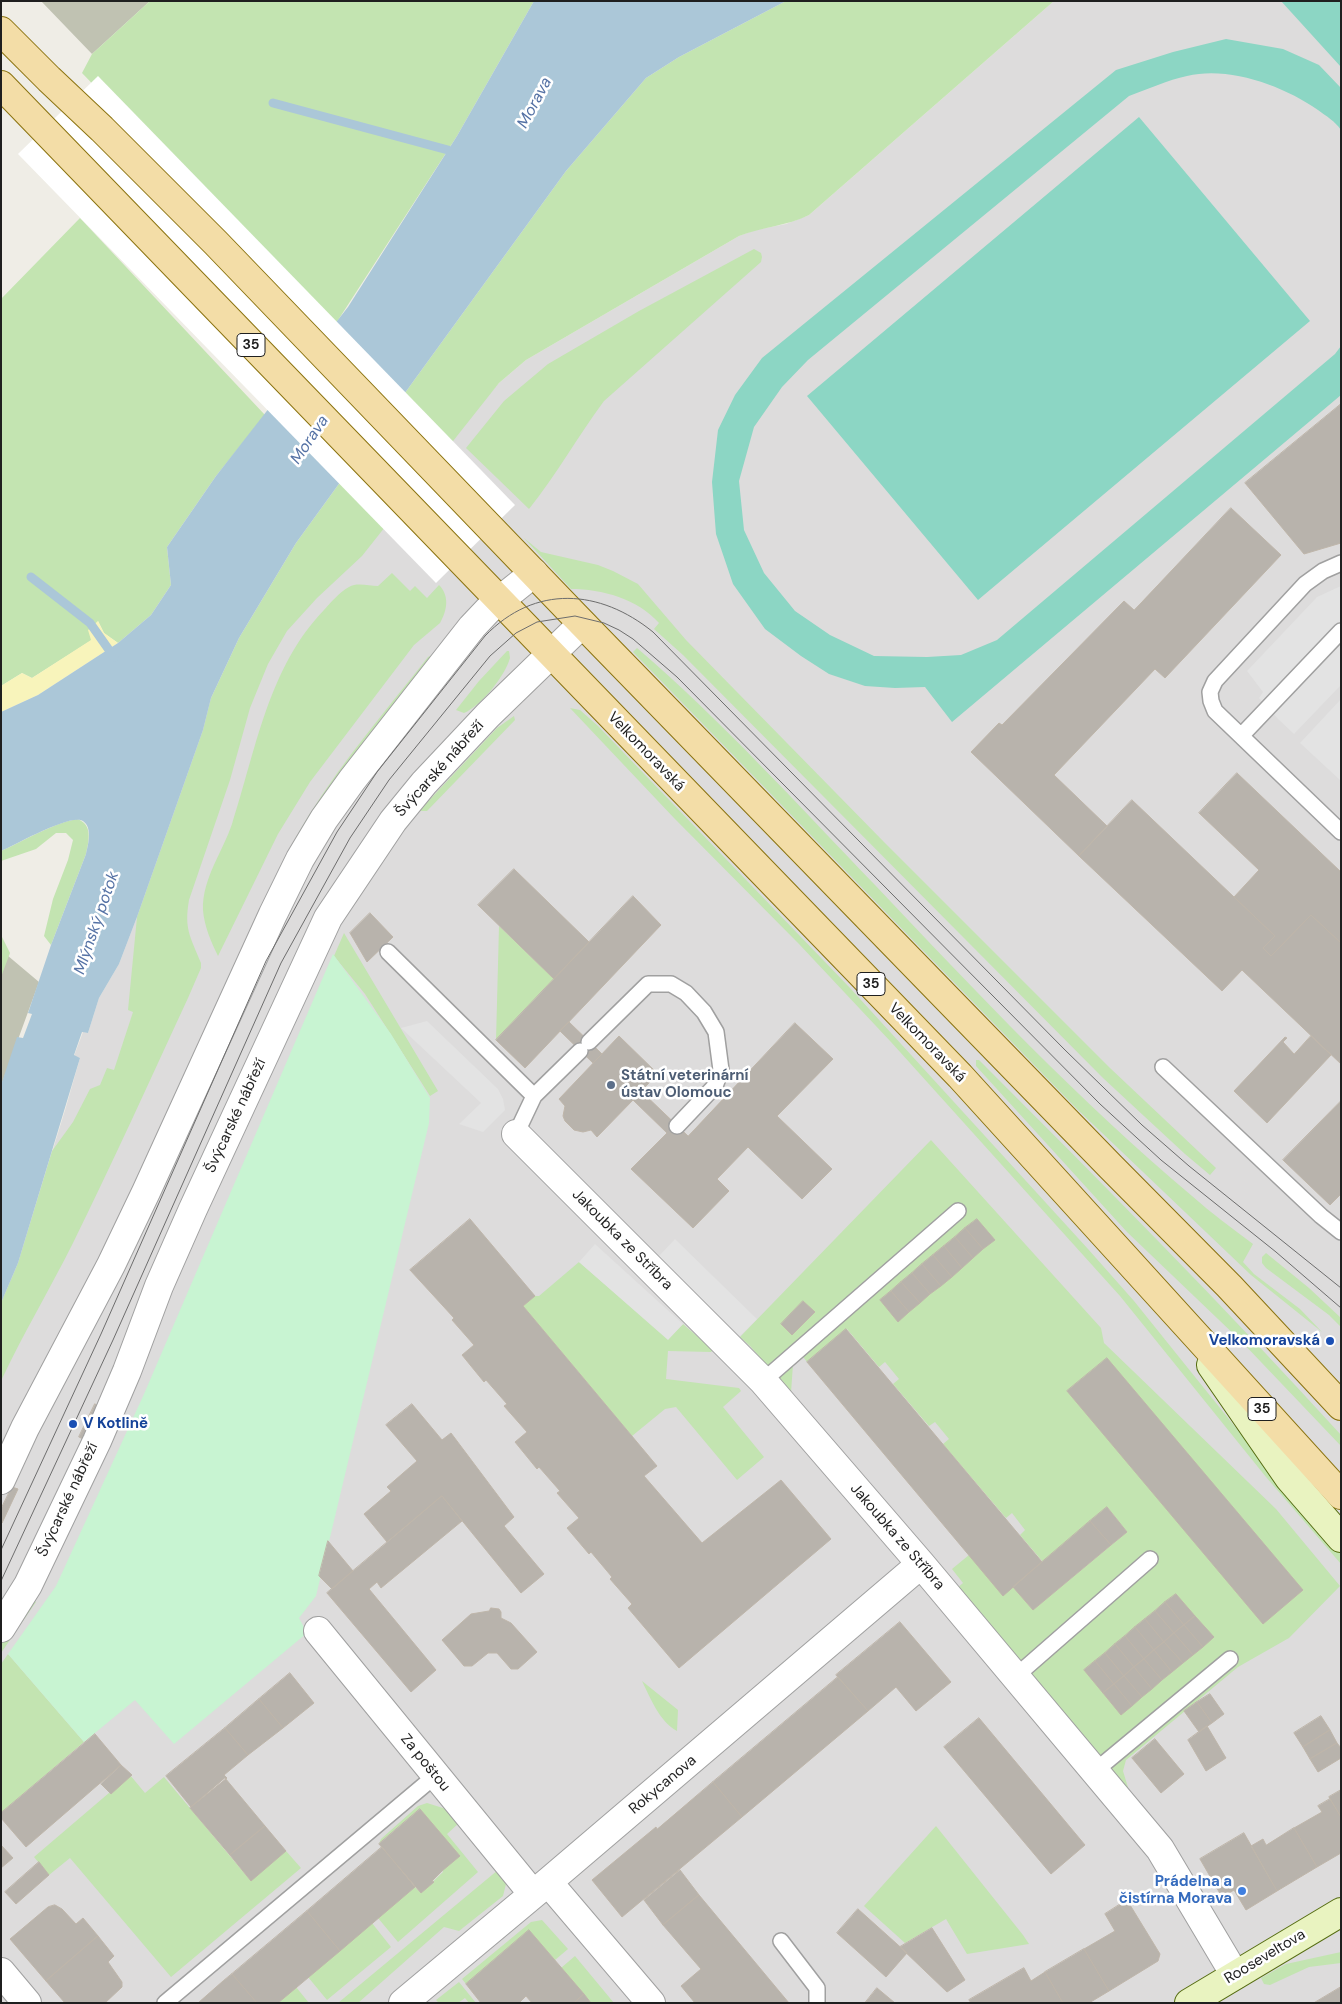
<!DOCTYPE html>
<html>
<head>
<meta charset="utf-8">
<style>
  body { margin:0 }
  #map { position:relative; width:1342px; height:2004px; overflow:hidden; background:#efede6; font-family:"DM Sans",sans-serif }
  canvas { display:block }
  .frame { position:absolute; inset:0; border:2px solid #1f1f1f; pointer-events:none }
</style>
</head>
<body>
<div id="map">
<canvas width="1342" height="2004"></canvas>
<div class="frame"></div>
</div>
<script>
const g = document.querySelector('canvas').getContext('2d');
g.lineJoin = 'round';
function fillPath(path, color) {
  g.fillStyle = color;
  g.fill(path, 'evenodd');
}
function stroke(path, color, width, dash) {
  g.strokeStyle = color;
  g.lineWidth = width;
  g.lineCap = dash ? 'butt' : 'round';
  g.setLineDash(dash || []);
  g.stroke(path);
}
function write(font, color, halo, rows, align = 'center') {
  g.font = font + ' "DM Sans",sans-serif';
  g.lineWidth = 5;
  g.setLineDash([]);
  g.textBaseline = 'middle';
  g.strokeStyle = halo;
  g.fillStyle = color;
  for (const [text, x, y, turn = 0] of rows) {
    g.save();
    g.translate(x, y);
    g.rotate((+turn || 0) * Math.PI / 180);
    g.textAlign = isNaN(turn) ? turn : align;
    if (halo) g.strokeText(text, 0, 0);
    g.fillText(text, 0, 0);
    g.restore();
  }
}
const residential = new Path2D(`
  M1054,1h287v2002h-1340v-700l17,-40 48,-156 14,-49 -6,-2 9,-24 5,1 11,-35 20,-34 18,-47 66,-187 8,-32 288,-315 27,-23 213,-124 16,-6 31,-6 23,-9z`);
const construction = new Path2D(`
  M41,1h109l-58,53z
  M1,950l38,32 -38,104z`);
const grass = new Path2D(`
  M150,1h384l-77,135 -126,195 -249,-258 10,-19z
  M786,1h268l-245,214c-22,11 -47,12 -70,21l-213,124 -27,23 -137,173 -45,42 -30,33 -19,33 -18,44 -20,72 -41,120c-5,29 1,36 12,63v5l-13,30c-38,82 -75,164 -115,245 -23,46 -50,91 -72,138v-78l17,-40 34,-112 21,-29 17,-33 10,-4 7,-17 7,2 19,-58 -5,-2 9,-93 66,-187 8,-32 28,-60 57,-95 270,-372 80,-93 33,-21z
  M80,218l185,197 -49,61 -49,71 4,38 -20,30 -33,28 -14,-10 -6,-12 -6,19 -60,38 -10,-5 -21,13v-387z
  M754,249l7,4 1,4 -1,5 -157,139c-26,35 -47,73 -75,108l-63,-61 38,-47 44,-37 91,-53z
  M524,538l17,14 57,13 15,6 25,13 48,56 198,202 226,226 106,100 -6,7 -25,-21 -82,-76 -420,-423 -29,-26 5,-6c-21,-24 -57,-34 -88,-34z
  M392,573l18,18 5,-5 12,12 12,-13c11,11 8,26 1,38l-26,22 -104,137 -32,52 -60,122c-7,-14 -14,-31 -15,-46 -1,-31 20,-59 29,-86 24,-74 36,-156 92,-214 7,-8 16,-18 25,-23 8,-5 20,-1 29,-1z
  M637,648c85,73 161,157 238,237 102,108 204,216 317,311 19,17 40,32 61,48l-10,18 11,12 46,35 22,23 -71,-57 -174,-166 -444,-457z
  M507,651h2l1,7c-5,18 -29,48 -46,55l-8,-3 23,-29z
  M432,655l3,2 -207,325c25,-56 49,-115 81,-167 35,-56 79,-107 119,-158z
  M570,708l10,2 18,16 252,262 238,261 46,52 139,173 68,78v12l-75,-87 -146,-181 -229,-254 -92,-98 -125,-126z
  M514,716l1,4 -88,91h-8l78,-83z
  M77,819c16,5 12,22 9,35l-35,91 -7,-9 9,-37 15,-39 5,-20 -7,-7h-10l-20,16 -35,12v-10c25,-11 50,-27 76,-32z
  M499,926l55,53 -58,61z
  M344,933l94,158 -8,5 -65,-102 -31,-38z
  M1,935l9,18 -9,24z
  M976,1060h3c123,123 245,246 362,375v11l-100,-105 -114,-109 -151,-166z
  M931,1140l170,188 3,15 172,166 64,77 -51,52 -51,29 -112,93 -3,11 7,23 -174,-205 7,-6 -11,-14 17,-14 45,32 19,23 94,-78 -19,-24 -65,54 -23,-27 5,-5 -13,-17 -6,5 -63,-74 6,-5 -14,-17 -6,4 -36,-42 6,-5 -14,-17 -6,5 -32,-38 -40,33 -6,-8 -8,10 -2,29 -41,-47 -10,-9z
  M1266,1253l43,35 32,30v9l-12,-12 -63,-47 -4,-5v-6z
  M579,1262l89,77 15,-15 30,26 -2,2 -43,-1 -2,28 73,9 2,3 -18,16 41,50 -27,23 -61,-73 -11,2 -33,27 -109,-130 12,-10h4z
  M31,1599l5,3 -35,51v-11z
  M8,1654l76,88 -83,71v-149z
  M642,1681l36,29 -1,21c-18,-10 -26,-32 -35,-50z
  M130,1775l15,18 19,-16 86,103 36,-29 15,17 -130,109 -101,-119 -21,17 -15,-18z
  M427,1803l19,6 13,14 -12,11 31,38 -80,70 -20,-24 37,-31 6,6 22,-21 -23,-63 -41,35 2,-5 37,-33z
  M936,1826l87,109 6,9 -62,10 -21,-35 -41,24 -41,-37z
  M498,1870l8,14 -3,12 -44,35 -15,-4 -86,76h-20z
  M542,1920l26,29 -13,11 -26,-29 -63,53 -4,-5 69,-57z
  M372,1923l19,24 -64,53 -19,-23z
  M1341,1952v11l-32,4 -39,18 -6,-1 -3,-6 25,-14z
  M575,1956l39,47h-23l-30,-35z
  M459,1982l17,21h-7l-4,-5 -7,5h-19l-3,-3z
  M296,1987l13,16h-31z`);
const sand = new Path2D(`
  M98,621l6,12 14,10 -80,52 -37,17v-26l21,-13 10,5 59,-38 -3,-10z`);
const park = new Path2D(`
  M333,954l58,80 39,64 -1,25 -113,473 -17,22 8,15 -133,111 -39,-44 -51,42 -76,-88 48,-68 88,-192z`);
const pitch = new Path2D(`
  M1281,1h60v66z
  M1226,39l57,10 36,16 22,23v42c-6,-9 -15,-14 -23,-20 -35,-24 -88,-44 -131,-34 -19,4 -39,13 -58,20l-321,264 -26,27 -28,40 -15,54 5,49 20,43 31,38 35,24 44,21 53,1 34,-2 36,-15 338,-286 6,-8v49l-389,327 -27,-35 -30,1 -30,-2 -36,-12 -28,-18 -36,-27 -32,-45 -17,-50 -4,-52 6,-52 17,-35 27,-37 354,-288 57,-18z
  M1139,117l171,204 -332,279 -171,-204z`);
const parking = new Path2D(`
  M1341,586v99l-47,49 -16,-15 -19,-21 4,-6 -16,-21 70,-74z
  M1341,699v82l-41,-38z
  M427,1021l71,68 5,10 2,11 -22,22 -24,-8 22,-21 -80,-75z
  M675,1239l82,80 -17,17 -82,-79z
  M595,1244l88,80 -15,16 -89,-78z`);
const water = new Path2D(`
  M534,1h252l-107,56 -33,21 -80,93 -270,372 -57,95 -28,60 -8,32 -66,187 -18,47 -20,34 -11,35 -6,-1 -8,23 6,3 -62,205 -17,40v-218l16,-48 6,1 9,-24 -4,-1 23,-68 35,-91c2,-9 7,-26 -3,-33 -12,-8 -68,24 -82,30v-139l37,-17 80,-52 33,-28 20,-30 -4,-38 49,-71 132,-169 109,-171z`);
const pier = new Path2D(`
  M98,76l417,429 -79,78 -418,-429z`);
const stream = new Path2D(`
  M273,103l175,47
  M31,577l59,46 24,34`);
const building = new Path2D(`
  M1341,404v139l-37,11 -59,-71z
  M1231,508l50,47 -116,123 -10,-9 -101,106 53,51 -28,30 -108,-104 28,-29 3,2 122,-124 10,9z
  M1237,773l104,99v71l-30,-28 -40,41 -8,-8 12,-12 -41,-39 25,-27 -60,-57z
  M1132,800l143,136 -12,12 8,8 40,-41 30,28v121l-99,-94 -20,21 -143,-135z
  M514,869l75,73 -35,37 -76,-74z
  M633,896l28,29 -136,143 -29,-28z
  M370,913l23,24 -26,25 -17,-29z
  M569,1022l33,32 -9,9 -33,-32z
  M795,1023l38,36 -56,57 55,53 -30,30 -54,-52 -31,32 12,12 -36,37 -62,-59 36,-36 -34,-33 -36,37 -6,-7 -8,2 -9,-2 -9,-9 -2,-5 2,-10 -6,-7 60,-63 39,38 -17,17 47,45z
  M1311,1036l20,19 -64,68 -33,-32 51,-54 2,1 -4,4 11,12z
  M1341,1101v93l-11,11 -47,-45z
  M470,1219l65,77 -12,10 134,160 -13,10 58,67 79,-63 50,59 -152,129 -51,-60 4,-4 -22,-25 2,-2 -21,-25 -2,2 -22,-26 12,-10 -22,-25 3,-2 -21,-24 -2,2 -22,-27 12,-10 -23,-26 3,-2 -21,-24 -2,2 -22,-27 12,-10 -22,-25 2,-2 -44,-48z
  M977,1219l18,21 -12,9 -18,-21z
  M965,1228l18,21 -10,9 -18,-21z
  M955,1237l18,21 -11,10 -18,-22z
  M944,1246l18,22 -10,9 -19,-22z
  M933,1255l19,22 -11,9 -19,-22z
  M922,1264l19,22 -11,8 -18,-21z
  M912,1273l18,21 -10,9 -19,-21z
  M901,1282l19,21 -11,9 -18,-21z
  M891,1291l18,21 -11,10 -18,-22z
  M803,1301l12,11 -23,23 -11,-11z
  M846,1329l196,233 -39,34 -196,-234z
  M1107,1358l196,232 -40,34 -196,-233z
  M95,1404l5,3 -15,33 -6,-3z
  M412,1404l30,36 9,-7 63,84 -10,9 40,48 -23,19 -79,-97 -55,46 -23,-28 27,-23 -4,-4 30,-26 -31,-36z
  M12,1487l6,2 -16,34 -1,-14z
  M442,1496l20,25 -81,67 -4,-6 -8,7 67,81 -25,22 -84,-99z
  M1107,1507l20,25 -16,13 -21,-24z
  M1090,1521l21,24 -78,65 -20,-23z
  M328,1541l25,30 -21,18 -13,-13z
  M1176,1594l19,22 -11,9 -19,-23z
  M1165,1602l19,23 -10,8 -19,-22z
  M491,1608l8,1 2,3v6l10,5 26,29 -19,17h-7l-14,-16h-9l-16,13h-8l-22,-26 29,-26 18,-3z
  M1155,1611l19,22 -10,9 -19,-23z
  M1195,1616l19,21 -11,10 -19,-22z
  M1145,1619l19,23 -10,8 -19,-23z
  M900,1622l51,60 -35,29 -20,-24 -28,24 -32,-36z
  M1184,1625l19,22 -10,8 -19,-22z
  M1135,1627l19,23 -10,9 -19,-23z
  M1174,1633l19,22 -10,8 -19,-21z
  M1125,1636l19,23 -10,8 -19,-23z
  M1164,1642l19,21 -11,9 -18,-22z
  M1115,1644l19,23 -10,9 -19,-23z
  M1154,1650l18,22 -10,8 -18,-21z
  M1105,1653l19,23 -10,8 -19,-23z
  M1144,1659l18,21 -10,9 -18,-22z
  M1095,1661l19,23 -11,9 -19,-23z
  M1134,1667l18,22 -10,8 -18,-21z
  M290,1673l24,30 -31,25 -24,-29z
  M1124,1676l18,21 -10,9 -18,-22z
  M838,1677l30,34 -126,106 -29,-35z
  M1114,1684l18,22 -11,9 -18,-22z
  M1210,1694l14,20 -12,9 -15,-21z
  M259,1699l24,29 -35,27 -23,-27z
  M1197,1702l15,21 -13,9 -15,-21z
  M1321,1716l9,14 -27,17 -9,-14z
  M979,1718l106,127 -34,29 -107,-127z
  M1207,1726l19,32 -20,13 -18,-31z
  M225,1728l23,27 -24,20 3,3 -36,29 -25,-31z
  M1330,1730l7,13 -27,16 -7,-12z
  M95,1734l26,31 -95,82 -25,-29v-5z
  M1155,1739l29,35 -23,19 -29,-35z
  M1337,1743l4,5v10l-23,14 -8,-13z
  M121,1765l11,10 -21,19 -10,-10z
  M225,1778l40,48 -35,29 -40,-47z
  M713,1782l29,35 -120,100 -30,-37 64,-53 1,2z
  M1341,1790v27l-12,-20z
  M1330,1799l11,18v36l-24,14 -23,-39 28,-16 -4,-6z
  M420,1809l40,47 -18,15 -10,10 2,1 -13,11 -42,-49z
  M265,1826l21,25 -35,30 -21,-26z
  M1294,1828l23,39 -40,24 -26,-45 12,-7 3,6z
  M1244,1833l33,58 -31,19 -12,-20 -12,7 -22,-38z
  M1,1845l12,13 -12,10z
  M382,1847l33,40 -75,64 -33,-40z
  M39,1862l10,13 -33,29 -11,-12z
  M680,1870l19,25 -36,30 -19,-25z
  M699,1895l90,108h-94l-14,-17 20,-17 -38,-44z
  M1127,1900l33,54 -2,7 -49,30 -25,-42 31,-18 -10,-17z
  M55,1905l7,4 14,15 7,-6 15,18 -52,45 -36,-42 38,-32z
  M858,1909l49,44 -21,24 -49,-44z
  M307,1911l33,40 -62,52h-21l-25,-29z
  M932,1928l33,52 -18,12 -47,-45z
  M529,1930l55,64 -10,9h-42l-6,-7 -7,7h-38l-15,-19z
  M98,1936l16,20 -6,6 14,20v5l-17,16h-40l-19,-22z
  M1084,1949l25,42 -20,12h-26l-18,-31z
  M1024,1968l7,13 14,-9 18,31h-92l-2,-3z
  M232,1974l25,29h-59l25,-22z
  M1341,1987v16h-27z
  M877,1988l18,15h-30z
  M584,1994l7,9h-17z`);
const lane = new Path2D(`
  M1341,563l-18,8 -18,13 -90,97 -5,11 1,9 4,10 126,121
  M1241,736l100,-105
  M388,952l146,144
  M589,1042l59,-58h23l15,9 18,19 12,20 5,38 -6,16 -38,40
  M1163,1067l158,149 20,16
  M516,1134l18,-38 46,-45
  M763,1381l195,-170
  M1015,1677l135,-118
  M1095,1771l135,-112
  M781,1941l36,47v15
  M165,2003l270,-227`);
const street = new Path2D(`
  M516,1134l247,247 158,183 239,285 75,126
  M1,1480l24,-52 86,-163 35,-73 127,-278 27,-55 24,-40 28,-39 120,-153 17,-18 45,-36
  M1,1628l27,-43 69,-144 30,-70 32,-85 34,-77 135,-291 65,-97 31,-38 64,-68 94,-91
  M318,1631l215,263
  M548,1882l103,121
  M1,1972l26,31
  M403,2003l145,-121 373,-318`);
const secondary = new Path2D(`
  M1211,1365l78,113 52,60
  M1189,2003l152,-91`);
const primary = new Path2D(`
  M1,31l48,48 53,50 114,114 359,373 536,551 118,119 112,120
  M1,85l959,991 381,419`);
const tram = new Path2D(`
  M1,1550l100,-216 165,-373 71,-129 40,-60 108,-136c50,-52 115,-47 168,-4l412,418 77,75 47,41 152,122
  M1,1581l112,-241 168,-377 69,-125 39,-58 101,-124 26,-23 21,-11 38,-6 29,7 15,7 14,9 44,38 423,427 61,56 115,92 65,56`);
const markers = [
  [611,1085,5,"#5c6f8a"],
  [1330,1341,5,"#1a4fb4"],
  [73,1424,5,"#1a4fb4"],
  [1242,1891,5,"#3f7fe0"]
];
const shields = [
  [251,345,28],
  [871,984,28],
  [1262,1409,28]
];
const shieldNames = [
  ["35",251,345],
  ["35",871,984],
  ["35",1262,1409]
];
const streetNames = [
  ["Velkomoravská",646,752,46],
  ["Švýcarské nábřeží",440,769,-48],
  ["Velkomoravská",927,1043,46],
  ["Švýcarské nábřeží",236,1116,-65],
  ["Jakoubka ze Stříbra",622,1240,45],
  ["Švýcarské nábřeží",68,1500,-65],
  ["Jakoubka ze Stříbra",897,1537,49],
  ["Za poštou",425,1763,51],
  ["Rokycanova",663,1785,-40],
  ["Rooseveltova",1265,1957,-31]
];
const serviceNames = [
  ["Státní veterinární",621,1076],
  ["ústav Olomouc",621,1093]
];
const transitNames = [
  ["Velkomoravská",1320,1341],
  ["V Kotlině",83,1424,"left"]
];
const shopNames = [
  ["Prádelna a",1232,1882],
  ["čistírna Morava",1232,1899]
];
const waterNames = [
  ["Morava",535,103,-62],
  ["Morava",310,440,-56],
  ["Mlýnský potok",97,923,-71]
];
fillPath(residential, '#dddcdc');
fillPath(construction, '#c0c2b2');
fillPath(grass, '#c3e4b1');
fillPath(sand, '#f8f4bb');
fillPath(park, '#c8f4d2');
fillPath(pitch, '#8cd6c4');
fillPath(parking, '#e3e3e3');
fillPath(water, '#abc7d8');
fillPath(pier, '#fff');
stroke(stream, '#abc7d8', 9);
fillPath(building, '#b8b3ac');
stroke(building, '#bfb6aa', 1);
stroke(lane, '#a0a0a0', 18);
stroke(street, '#a0a0a0', 30);
stroke(secondary, '#556c10', 30);
stroke(primary, '#8b730f', 30);
stroke(lane, '#fff', 15);
stroke(street, '#fff', 28);
stroke(secondary, '#e9f3c0', 28);
stroke(primary, '#f3dda7', 28);
stroke(tram, '#6d6d6d', 1);
for (const [x, y, r, color] of markers) {
  const dot = new Path2D();
  dot.arc(x, y, r, 0, 2 * Math.PI);
  g.fillStyle = color;
  g.fill(dot);
  stroke(dot, '#fff', 2);
}
for (const [x, y, w] of shields) {
  const box = new Path2D();
  box.roundRect(x - w / 2, y - 11.5, w, 23, 4);
  g.fillStyle = '#fff';
  g.fill(box);
  stroke(box, '#1f1f1f', 1);
}
write('bold 14px', '#1f1f1f', null, shieldNames);
write('15px', '#1f1f1f', '#fff', streetNames);
write('bold 15px', '#4e5e75', '#fff', serviceNames, 'left');
write('bold 15px', '#164399', '#fff', transitNames, 'right');
write('bold 15px', '#366cbe', '#fff', shopNames, 'right');
write('italic 16px', '#5572a5', '#fff', waterNames);
</script>
</body>
</html>
